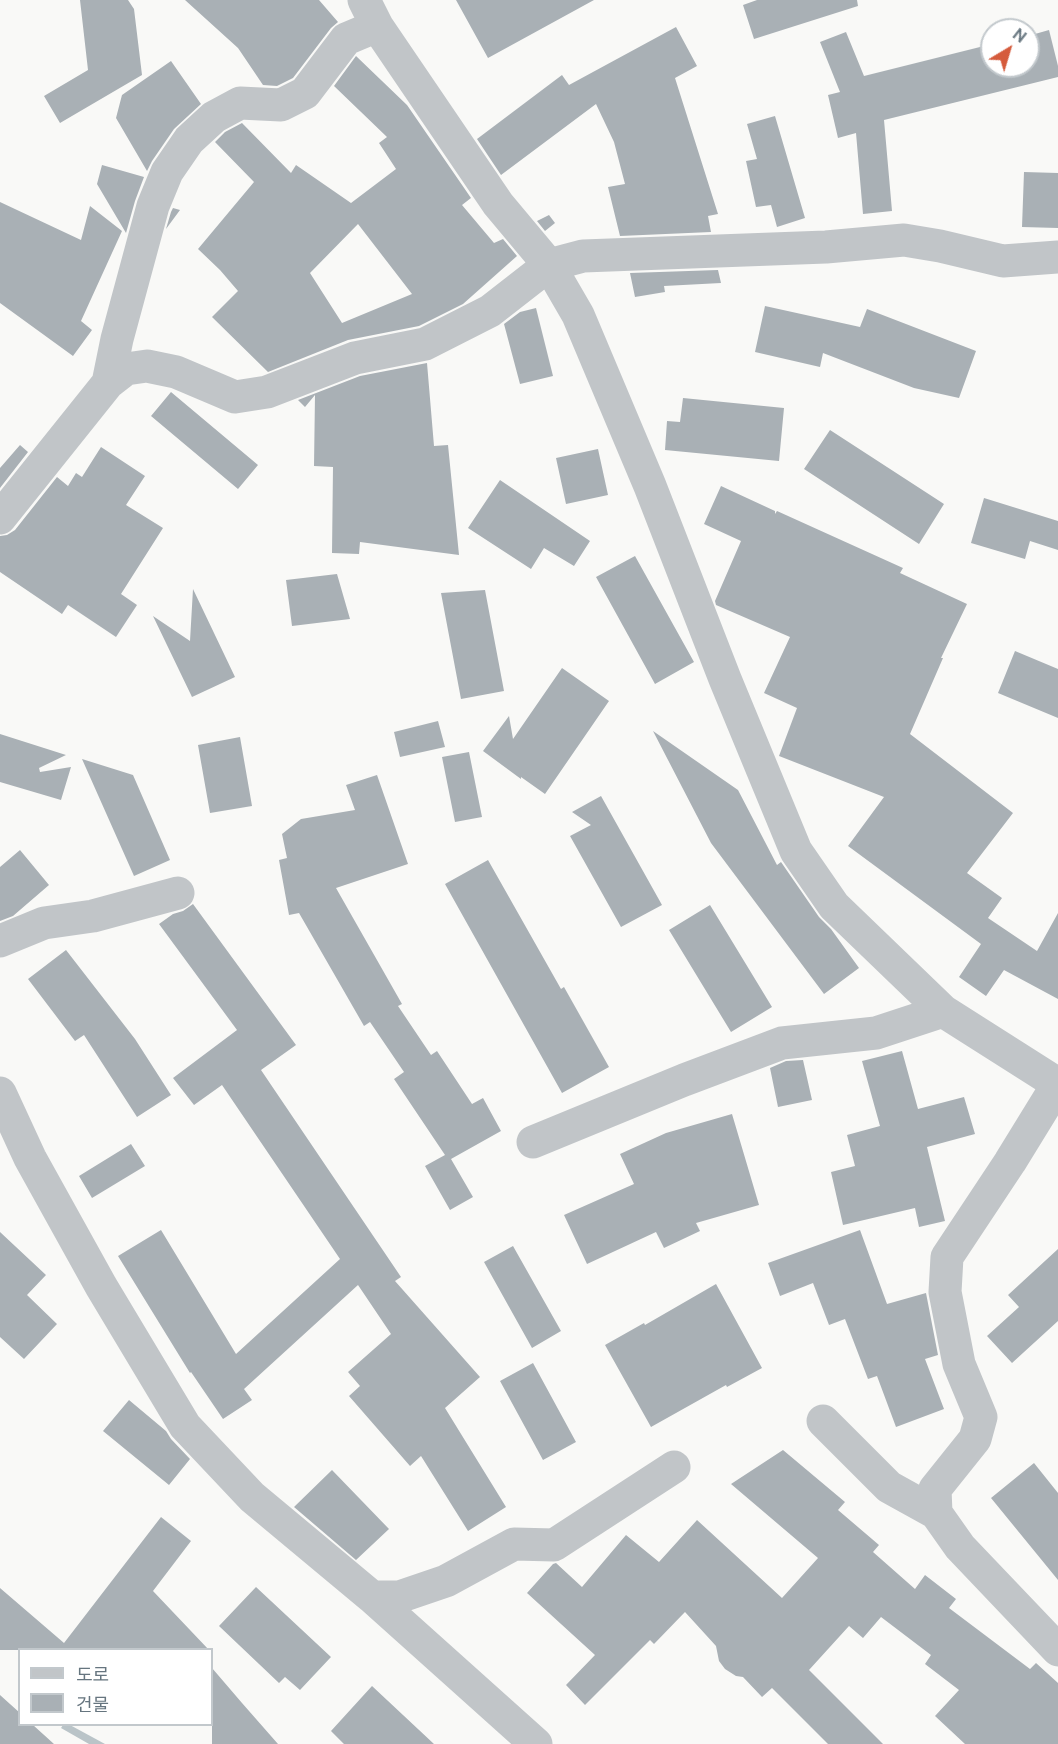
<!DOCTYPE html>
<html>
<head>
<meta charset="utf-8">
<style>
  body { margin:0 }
  #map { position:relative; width:1058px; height:1744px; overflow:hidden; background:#f9f9f7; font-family:Ubuntu,"Noto Sans KR",sans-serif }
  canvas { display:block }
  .legend { position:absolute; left:18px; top:1648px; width:195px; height:78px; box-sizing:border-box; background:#fff; border:2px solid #c2c8cc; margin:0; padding:8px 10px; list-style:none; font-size:18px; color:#66757f }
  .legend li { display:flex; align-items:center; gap:12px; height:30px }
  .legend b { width:30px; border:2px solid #c2c8cc }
  .north { position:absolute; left:980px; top:18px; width:60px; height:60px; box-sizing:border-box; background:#fff; border:2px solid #c2c8cc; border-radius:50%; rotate:38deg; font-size:16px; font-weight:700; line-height:24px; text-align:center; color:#66757f }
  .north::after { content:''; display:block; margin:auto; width:21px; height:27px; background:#d55b3c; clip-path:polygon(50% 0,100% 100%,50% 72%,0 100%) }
</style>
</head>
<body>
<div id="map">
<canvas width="1058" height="1744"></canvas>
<ul class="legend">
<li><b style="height:8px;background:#c1c5c8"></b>도로</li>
<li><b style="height:16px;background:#a9b0b5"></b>건물</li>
</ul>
<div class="north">N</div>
</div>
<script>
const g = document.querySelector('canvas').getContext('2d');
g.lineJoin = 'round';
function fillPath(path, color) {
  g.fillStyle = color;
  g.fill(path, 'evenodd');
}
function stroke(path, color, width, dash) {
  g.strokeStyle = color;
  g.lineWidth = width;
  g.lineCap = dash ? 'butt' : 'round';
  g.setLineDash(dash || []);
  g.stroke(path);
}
const water = new Path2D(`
  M63,1725h7l35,19h-16l-28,-16z`);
const building = new Path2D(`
  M80,0h48l6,9 8,66 -82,48 -16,-27 44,-26z
  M185,0h134l19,22 -7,6 -38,50 -16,8 -14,-1 -25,-37z
  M456,0h138l-106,58z
  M757,0h100l1,6 -104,33 -11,-34z
  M676,27l21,39 -22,12 43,136 -10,2 3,16 -91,4 -12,-49 17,-3 -11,-42 -18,-38 -95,71 -24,-36 85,-64 7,10z
  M1049,30l9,36v11l-174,43 8,91 -29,3 -7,-81 -18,5 -10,-43 12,-3 -20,-50 26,-10 18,44 128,-32v22h36v-30z
  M356,56l51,49 64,93 -9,7 32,38 9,-4 14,17 -54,48 -44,22 -71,14 -80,32 -56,-55 26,-26 -18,-21 -22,-21 56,-67 -39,-40 10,-10 17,-9 49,50 5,-8 55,38 45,-34 -17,-26 8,-6 -53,-51zM358,224l54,70 -70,29 -32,-50z
  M171,61l30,43 -27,25 -22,32 -5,10 -31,-53 6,-23z
  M775,116l30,102 -28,9 -6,-22 -15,2 -10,-46 11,-2 -10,-35z
  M102,165l42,12 -9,24 -9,32 -29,-49z
  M1024,172l34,1v55l-36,-1z
  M0,202l81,38 9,-34 32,25 -41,90 11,9 -19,26 -73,-53z
  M173,208l7,2 -14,19 5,-17z
  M549,215l6,8 -10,8 -8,-10z
  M718,270l3,13 -57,3 1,6 -30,5 -5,-24z
  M765,306l95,21 7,-18 109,42 -17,47 -45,-10 -91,-35 -3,14 -65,-15z
  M536,308l17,68 -33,8 -16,-60 16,-12z
  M427,363l7,83 14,-1 11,110 -99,-13 -1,12 -27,-1 1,-86 -19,-1 1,-71 -10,12 -7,-7 62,-24z
  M171,392l87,73 -20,24 -87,-73z
  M683,398l101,10 -5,53 -114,-11 2,-29 13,1z
  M830,430l114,74 -25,40 -115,-75z
  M20,445l8,7 -28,36v-20z
  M101,447l44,29 -19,29 37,23 -42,66 16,11 -21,32 -48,-32 -6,9 -62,-42v-36l7,-1 8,-5 42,-53 11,9 8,-13 6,4z
  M598,449l10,46 -42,9 -10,-46z
  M500,480l90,61 -16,25 -30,-18 -13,21 -63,-41z
  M721,486l54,25v3l2,-3 126,57 -3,5 67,31 -26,54h2l-33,76 103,79 -46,60 35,25 -14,20 49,33 21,-38v86l-54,-29 -18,26 -27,-19 22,-33 -133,-98 36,-49 -105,-41 18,-48 -33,-15 26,-56 -74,-32 -1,-4 26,-60 -37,-17z
  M984,498l74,23v29l-28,-9 -5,18 -54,-16z
  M635,556l59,106 -39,22 -59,-107z
  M337,574l13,45 -58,7 -6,-46z
  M193,589l42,88 -43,20 -39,-81 37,25z
  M485,590l19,101 -43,8 -20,-106z
  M1015,651l43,18v49l-60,-25z
  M562,668l47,33 -64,93 -24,-17v2l-38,-28 26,-35 4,23z
  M438,721l7,26 -45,10 -6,-25z
  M653,731l85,59 39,75 4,-3 38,55 12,12 28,39 -35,26 -113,-151z
  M0,734l66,21 -27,13 1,4 31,-5 -10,33 -61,-18z
  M240,737l12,69 -42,7 -12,-68z
  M469,752l13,65 -27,5 -13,-65z
  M82,759l51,16 37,85 -36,16z
  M377,775l31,89 -72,24 66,116 -4,2 33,49 6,-4 35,53 11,-6 18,33 -50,28 22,38 -23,13 -25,-44 20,-11 -51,-76 10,-7 -34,-50 -6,4 -65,-113 -10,2 -10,-55 8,-2 -5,-24 19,-15 54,-9 -9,-25z
  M601,796l61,109 -41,22 -51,-91 21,-11 -19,-13z
  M20,850l29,35 -36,31 -13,5v-54z
  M488,860l73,129 3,-2 45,80 -47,26 -117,-209z
  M193,904l103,141 -35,25 140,207 -6,4 85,96 -35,31 61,99 -38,24 -47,-75 -11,10 -61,-70 11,-10 -12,-14 43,-38 -33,-49 -114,104 8,11 -29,19 -32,-47 -1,1 -72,-117 43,-26 75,124 104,-95 -118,-174 -28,20 -21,-27 64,-48 -78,-106 14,-10 10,-3z
  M710,905l62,102 -41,25 -62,-102z
  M66,950l69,89 36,56 -34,22 -53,-82 -9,6 -47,-62z
  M902,1051l16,58 46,-12 11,37 -48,13 18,74 -26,6 -4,-19 -72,17 -12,-53 24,-6 -8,-31 33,-9 -18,-65z
  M803,1060l9,40 -34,7 -8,-39 16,-7z
  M732,1114l27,91 -63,18 4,8 -36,17 -8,-16 -69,32 -23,-49 70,-31 -14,-30 46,-21z
  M131,1144l14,22 -53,32 -13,-22z
  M860,1230l27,74 39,-11 12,62 -13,4 19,50 -48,18 -19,-51 -9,3 -23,-60 -16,6 -16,-42 -33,13 -12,-33z
  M0,1232l46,43 -19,20 30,29 -33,35 -24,-22z
  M513,1246l48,85 -29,17 -48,-86z
  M1058,1249v72l-46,42 -25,-27 32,-29 -11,-12z
  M716,1284l46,84 -35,19 -1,-2 -75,42 -46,-82 39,-22 1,2z
  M533,1363l43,79 -33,18 -43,-79z
  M129,1400l37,31 5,8 19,20 -21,26 -66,-54z
  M783,1450l62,52 -7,8 41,35 -6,7 42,37 10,-14 31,24 -7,9 81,61 6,-6 22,20v61h-93l-30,-28 24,-26 -34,-26 6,-9 -50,-38 -18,21 -14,-12 -40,44 74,74h-55l-56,-56 -10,9 -19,-20 -7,-1 -11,-7 -6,-8 -3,-15 -31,-34 -31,32 -4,-4 -65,65 -19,-20 29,-30 -68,-62 26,-29 3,-1 26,24 44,-52 33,27 38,-42 85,78 36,-40 -87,-74z
  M1034,1463l24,30v87l-67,-82z
  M332,1470l57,59 -33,31 -62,-53z
  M161,1517l30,24 -38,50 56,59h-209v-62l64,55z
  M256,1587l75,70 -31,33 -15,-13 -6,6 -60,-57z
  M212,1668l30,35 36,41h-66z
  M372,1686l62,58h-90l-13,-13z
  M0,1695l20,18v12h13l21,19h-54z`);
const minor = new Path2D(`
  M364,0l13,26 121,178 51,61 29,50 72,171 75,193 71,172 38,55 109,105 115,73
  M108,383l9,-44 36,-133 14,-34 22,-32 25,-23 26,-14 41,2 24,-12 41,-54 31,-13
  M0,518l108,-135 18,-14 21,-3 29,6 59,25 32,-5 88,-34 70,-14 65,-33 59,-46 34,-9 243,-9 78,-7 36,6 63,15 55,-4
  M0,941l44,-18 49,-7 85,-23
  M1058,1084l-48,78 -63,95 -2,35 14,72 22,53 -6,22 -40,50 1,24 24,34 98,103
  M0,1093l30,65 71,128 84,140 67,71 120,100 164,147
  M533,1142l151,-62 98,-37 94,-10 67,-22
  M823,1421l66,66 47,26
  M372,1597h27l47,-16 68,-37 40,1 120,-78`);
fillPath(water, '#bac4c8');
fillPath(building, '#a9b0b5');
stroke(minor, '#c1c5c8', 33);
</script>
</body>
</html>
